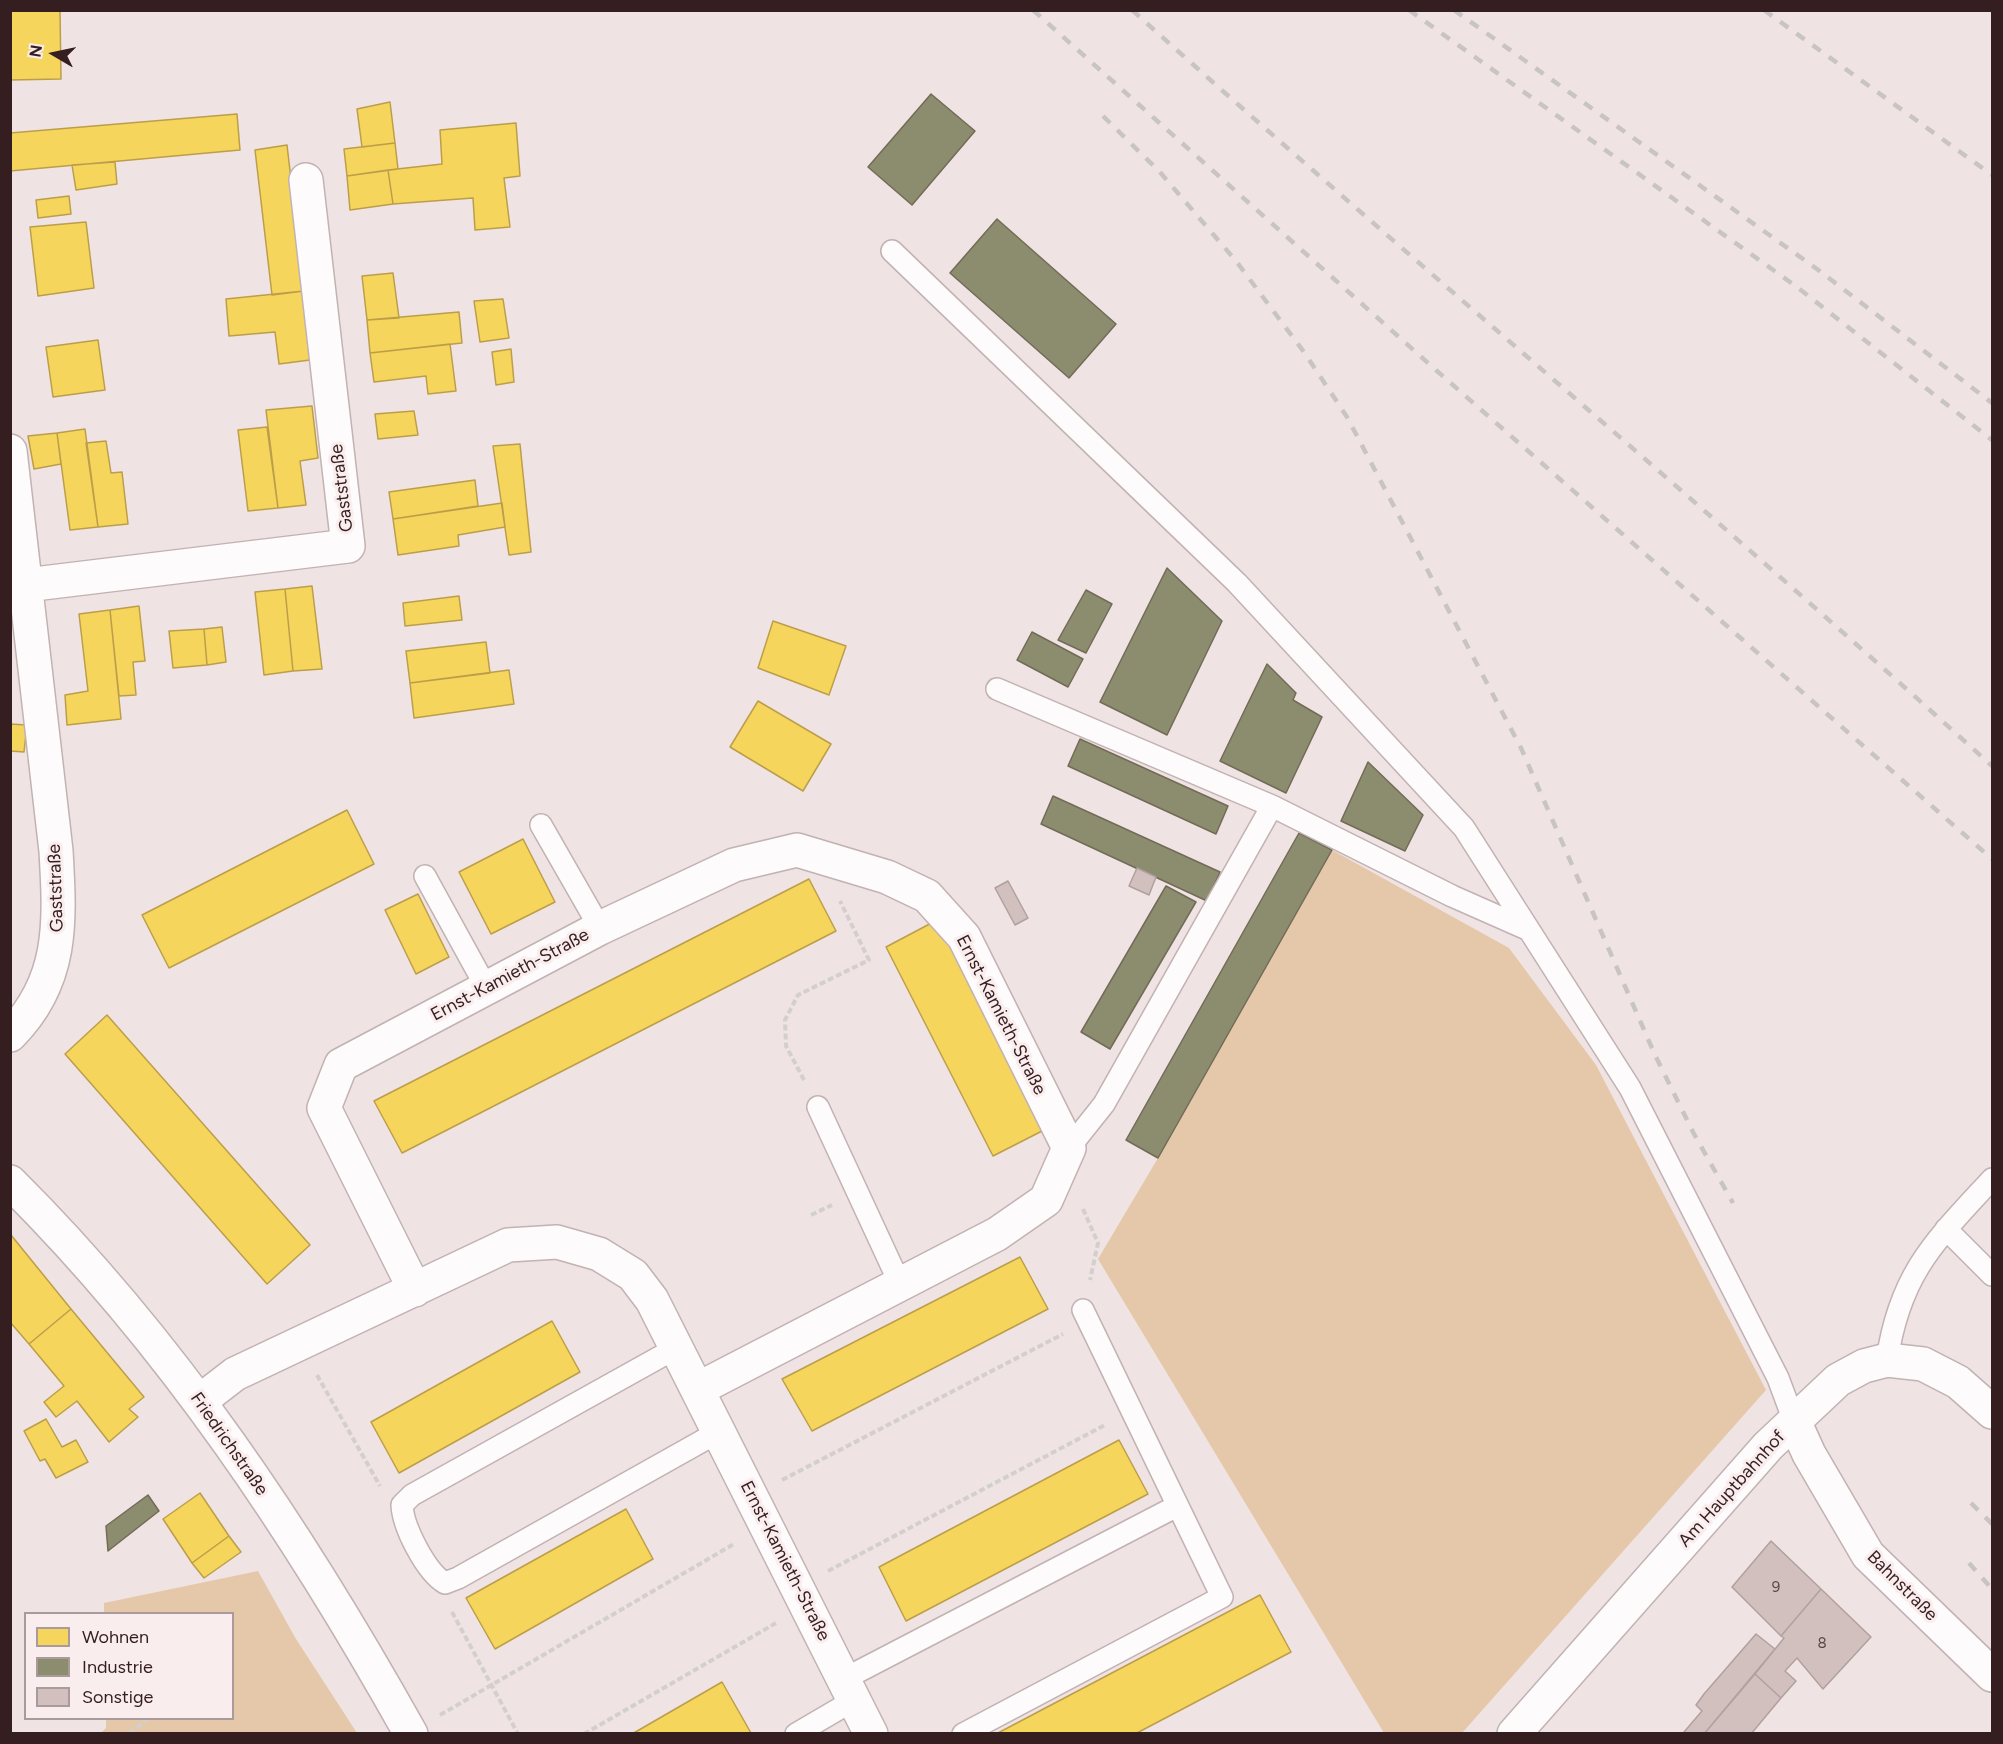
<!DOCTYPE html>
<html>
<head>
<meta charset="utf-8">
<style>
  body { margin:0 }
  #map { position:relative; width:2003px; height:1744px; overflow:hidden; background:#f0e3e3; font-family:Figtree,sans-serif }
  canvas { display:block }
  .frame { position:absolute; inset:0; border:12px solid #351e20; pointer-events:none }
  .legend { position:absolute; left:24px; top:1612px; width:210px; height:108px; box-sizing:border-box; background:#faedee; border:2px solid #ab9a9c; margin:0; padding:8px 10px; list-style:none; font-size:18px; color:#351e20 }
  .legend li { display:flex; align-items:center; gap:12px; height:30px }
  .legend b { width:30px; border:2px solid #ab9a9c }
  .north { position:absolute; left:24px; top:24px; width:60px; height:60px; -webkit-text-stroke:4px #faedee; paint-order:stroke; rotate:279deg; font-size:16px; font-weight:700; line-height:24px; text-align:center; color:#351e20 }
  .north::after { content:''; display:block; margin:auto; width:21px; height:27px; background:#351e20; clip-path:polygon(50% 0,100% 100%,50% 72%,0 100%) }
</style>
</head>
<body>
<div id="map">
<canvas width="2003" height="1744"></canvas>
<div class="frame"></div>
<ul class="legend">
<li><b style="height:16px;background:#f6d55c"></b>Wohnen</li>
<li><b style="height:16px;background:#8c8c6e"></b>Industrie</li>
<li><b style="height:16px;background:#d1c0be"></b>Sonstige</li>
</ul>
<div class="north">N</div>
</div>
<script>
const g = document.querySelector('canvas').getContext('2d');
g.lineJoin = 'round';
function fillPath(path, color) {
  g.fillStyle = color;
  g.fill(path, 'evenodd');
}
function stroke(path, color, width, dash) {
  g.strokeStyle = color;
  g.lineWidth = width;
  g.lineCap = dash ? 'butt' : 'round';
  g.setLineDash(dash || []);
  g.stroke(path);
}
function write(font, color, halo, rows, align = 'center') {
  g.font = font + ' Figtree,sans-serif';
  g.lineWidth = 6;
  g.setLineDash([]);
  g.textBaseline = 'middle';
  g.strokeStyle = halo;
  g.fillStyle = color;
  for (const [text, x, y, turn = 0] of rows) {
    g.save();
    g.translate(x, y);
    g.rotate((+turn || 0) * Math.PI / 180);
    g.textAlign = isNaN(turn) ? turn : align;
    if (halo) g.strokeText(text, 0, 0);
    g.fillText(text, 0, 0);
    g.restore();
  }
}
const green = new Path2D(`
  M1332,850l177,98 87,117 170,325 -304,343h-78l-286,-474 60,-101z
  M258,1571l38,68 61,94h-256l5,-5v-9l126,-1v-104l-128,-1v-10z`);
const homes = new Path2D(`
  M10,10h50l1,69 -51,1z
  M390,102l5,41 -33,4 -5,-38z
  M237,114l3,36 -230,21v-38z
  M516,123l4,53 -16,2 6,49 -35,3 -2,-32 -80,6 -5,-34 54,-6 -2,-34z
  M395,143l3,26 -51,7 -3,-27z
  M287,145l17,146 -32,4 -17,-145z
  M115,162l2,22 -41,6 -4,-25z
  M388,170l5,34 -43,6 -3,-34z
  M69,196l2,18 -33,4 -2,-18z
  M86,222l8,66 -56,8 -8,-69z
  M393,273l6,45 -32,2 -5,-44z
  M304,291l6,69 -31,4 -4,-32 -46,4 -3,-37z
  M503,299l6,39 -29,4 -6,-41z
  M459,312l3,31 -92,10 -3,-33z
  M98,340l7,50 -52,7 -7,-50z
  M450,344l6,47 -28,3 -2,-18 -52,6 -4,-29z
  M511,349l3,33 -18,3 -4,-33z
  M312,406l6,52 -18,3 6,44 -28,3 -12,-98z
  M414,411l4,24 -40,4 -3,-25z
  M267,427l11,81 -30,3 -10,-81z
  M85,429l13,98 -28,3 -13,-97z
  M57,433l4,31 -27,5 -6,-33z
  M106,441l5,32 11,-1 6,52 -30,3 -12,-84z
  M520,444l11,108 -22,3 -16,-109z
  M475,480l3,26 -85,13 -4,-27z
  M502,503l3,24 -47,8 1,11 -61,9 -5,-36z
  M312,586l10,83 -29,2 -8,-82z
  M285,589l8,82 -29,4 -9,-83z
  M459,596l3,24 -57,6 -2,-23z
  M139,606l6,55 -12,1 3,33 -17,1 -9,-86z
  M110,610l11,109 -54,6 -2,-30 23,-4 -9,-77z
  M773,621l73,25 -17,49 -71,-27z
  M222,627l4,35 -19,3 -3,-36z
  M204,629l3,36 -34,3 -4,-37z
  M486,642l4,31 -80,10 -4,-32z
  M509,670l5,34 -100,14 -4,-35z
  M758,701l73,43 -28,47 -73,-44z
  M10,724l17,1 -3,27 -14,-1z
  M347,810l27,54 -205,104 -27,-53z
  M523,839l32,63 -64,32 -32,-62z
  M809,879l27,52 -434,222 -28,-52z
  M418,894l31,63 -33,17 -31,-64z
  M939,919l107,210 -53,27 -107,-209z
  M107,1015l203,230 -43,39 -202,-230z
  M11,1235l60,74 -42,35 -19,-22z
  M1020,1257l28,52 -236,122 -30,-52z
  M71,1309l73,88 -15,12 9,8 -29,25 -32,-41 -21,16 -12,-15 20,-16 -35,-42z
  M552,1321l28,51 -181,101 -28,-51z
  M46,1419l16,28 14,-7 12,22 -32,16 -11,-19 -5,2 -16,-30z
  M1119,1440l29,54 -242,127 -27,-54z
  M200,1493l29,43 -37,27 -29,-44z
  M626,1509l27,50 -158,90 -29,-51z
  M229,1536l12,16 -37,26 -12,-15z
  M1260,1595l31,57 -156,82h-139z
  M722,1682l29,51 -119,1z`);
const industry = new Path2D(`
  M931,94l44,37 -63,74 -44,-38z
  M997,219l119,105 -47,54 -119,-105z
  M1167,568l55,53 -55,114 -67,-33z
  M1086,590l26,14 -26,49 -28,-13z
  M1032,632l51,27 -15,28 -51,-27z
  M1267,664l29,29 -3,7 29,17 -36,76 -66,-32z
  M1080,739l148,67 -12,28 -148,-68z
  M1368,762l55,53 -18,36 -64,-30z
  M1053,796l167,76 -13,29 -166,-77z
  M1299,833l33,17 -174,308 -32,-18z
  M1166,886l30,16 -86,147 -29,-17z
  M148,1495l11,16 -51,40 -2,-25z`);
const building = new Path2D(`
  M1137,868l19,9 -7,18 -20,-9z
  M1008,881l20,37 -13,7 -20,-37z
  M1771,1541l50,48 -40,47 -49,-49z
  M1821,1589l50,48 -48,52 -26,-31 -12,13 11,10 -15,17 -26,-24 29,-36 -3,-2z
  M1756,1634l19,15 -71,85h-18l-2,-2 18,-21 -6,-6 8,-11z
  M1755,1674l26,24 -30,36h-47z`);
const path = new Path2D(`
  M804,1080l-18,-34 -1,-26 13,-25 71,-35 -29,-59
  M1083,1209l15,34 -8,37
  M811,1215l21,-10
  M317,1375l63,111
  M782,1480l281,-146
  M828,1571l277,-146
  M452,1612l66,122
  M440,1715l294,-171
  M130,1734l18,-16
  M584,1734l192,-111`);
const lane = new Path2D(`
  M892,251l345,332 227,245 166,260 148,290 16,43
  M997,689l275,117 180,90 77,34
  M541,825l59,103
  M425,876l61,111
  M818,1107l82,177
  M1069,1148l35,-44 168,-298
  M1946,1229l46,46
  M676,1348l-264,147 -10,10c1,22 24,67 43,78l13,-5 262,-147
  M1887,1360c13,-87 48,-119 105,-181
  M844,1679l333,-173
  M796,1734l58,-34
  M963,1734l259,-137 -139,-287`);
const street = new Path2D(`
  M10,451l46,400c4,70 8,130 -46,184
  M26,585l322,-39 -42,-366
  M415,1290l-91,-182 17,-43 259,-137 134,-63 63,-15 90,27 40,19 37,41 105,211 -23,52 -49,34 -299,155
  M200,1401l35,-27 273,-129 49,-3 42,12 34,21 19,25 219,434
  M1794,1421l15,33 59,101 124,120`);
const secondary = new Path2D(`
  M10,1182c163,162 289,352 401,552
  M1514,1734l254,-288 70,-66 26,-14 23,-6 36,4 35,18 34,30`);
const rail = new Path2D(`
  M1033,10l404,361 555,488
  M1132,10c284,255 578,500 860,756
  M1409,10l388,277 195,153
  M1454,10l363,259 175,134
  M1764,10l228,165
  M1103,116l56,55 77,90 68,91 43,65 174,331 134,307 39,79 39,69
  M1971,1503l21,21
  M1969,1563l23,26`);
const numberNames = [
  ["9",1776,1588],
  ["8",1822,1644]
];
const streetNames = [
  ["Gaststraße",342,488,-97],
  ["Gaststraße",56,888,-92],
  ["Ernst-Kamieth-Straße",510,975,-28],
  ["Ernst-Kamieth-Straße",1001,1015,63],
  ["Friedrichstraße",229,1444,55],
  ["Am Hauptbahnhof",1732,1489,-48],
  ["Ernst-Kamieth-Straße",785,1561,63],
  ["Bahnstraße",1902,1586,45]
];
fillPath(green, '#e4c8a9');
fillPath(homes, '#f6d55c');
stroke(homes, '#bc9e4a', 1.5);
fillPath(industry, '#8c8c6e');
stroke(industry, '#726b57', 1.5);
fillPath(building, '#d1c0be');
stroke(building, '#b0a09e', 1.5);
stroke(lane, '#c2b2b2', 24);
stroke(street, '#c2b2b2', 36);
stroke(secondary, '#c2b2b2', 36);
stroke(path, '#d4cfcf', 4, [6, 3]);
stroke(lane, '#fdfbfb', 21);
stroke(street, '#fdfbfb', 33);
stroke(secondary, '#fdfbfb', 33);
stroke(rail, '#c9c4c4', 4.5, [10, 10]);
write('15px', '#5c4648', null, numberNames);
write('18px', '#351e20', '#faedee', streetNames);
</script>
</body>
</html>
